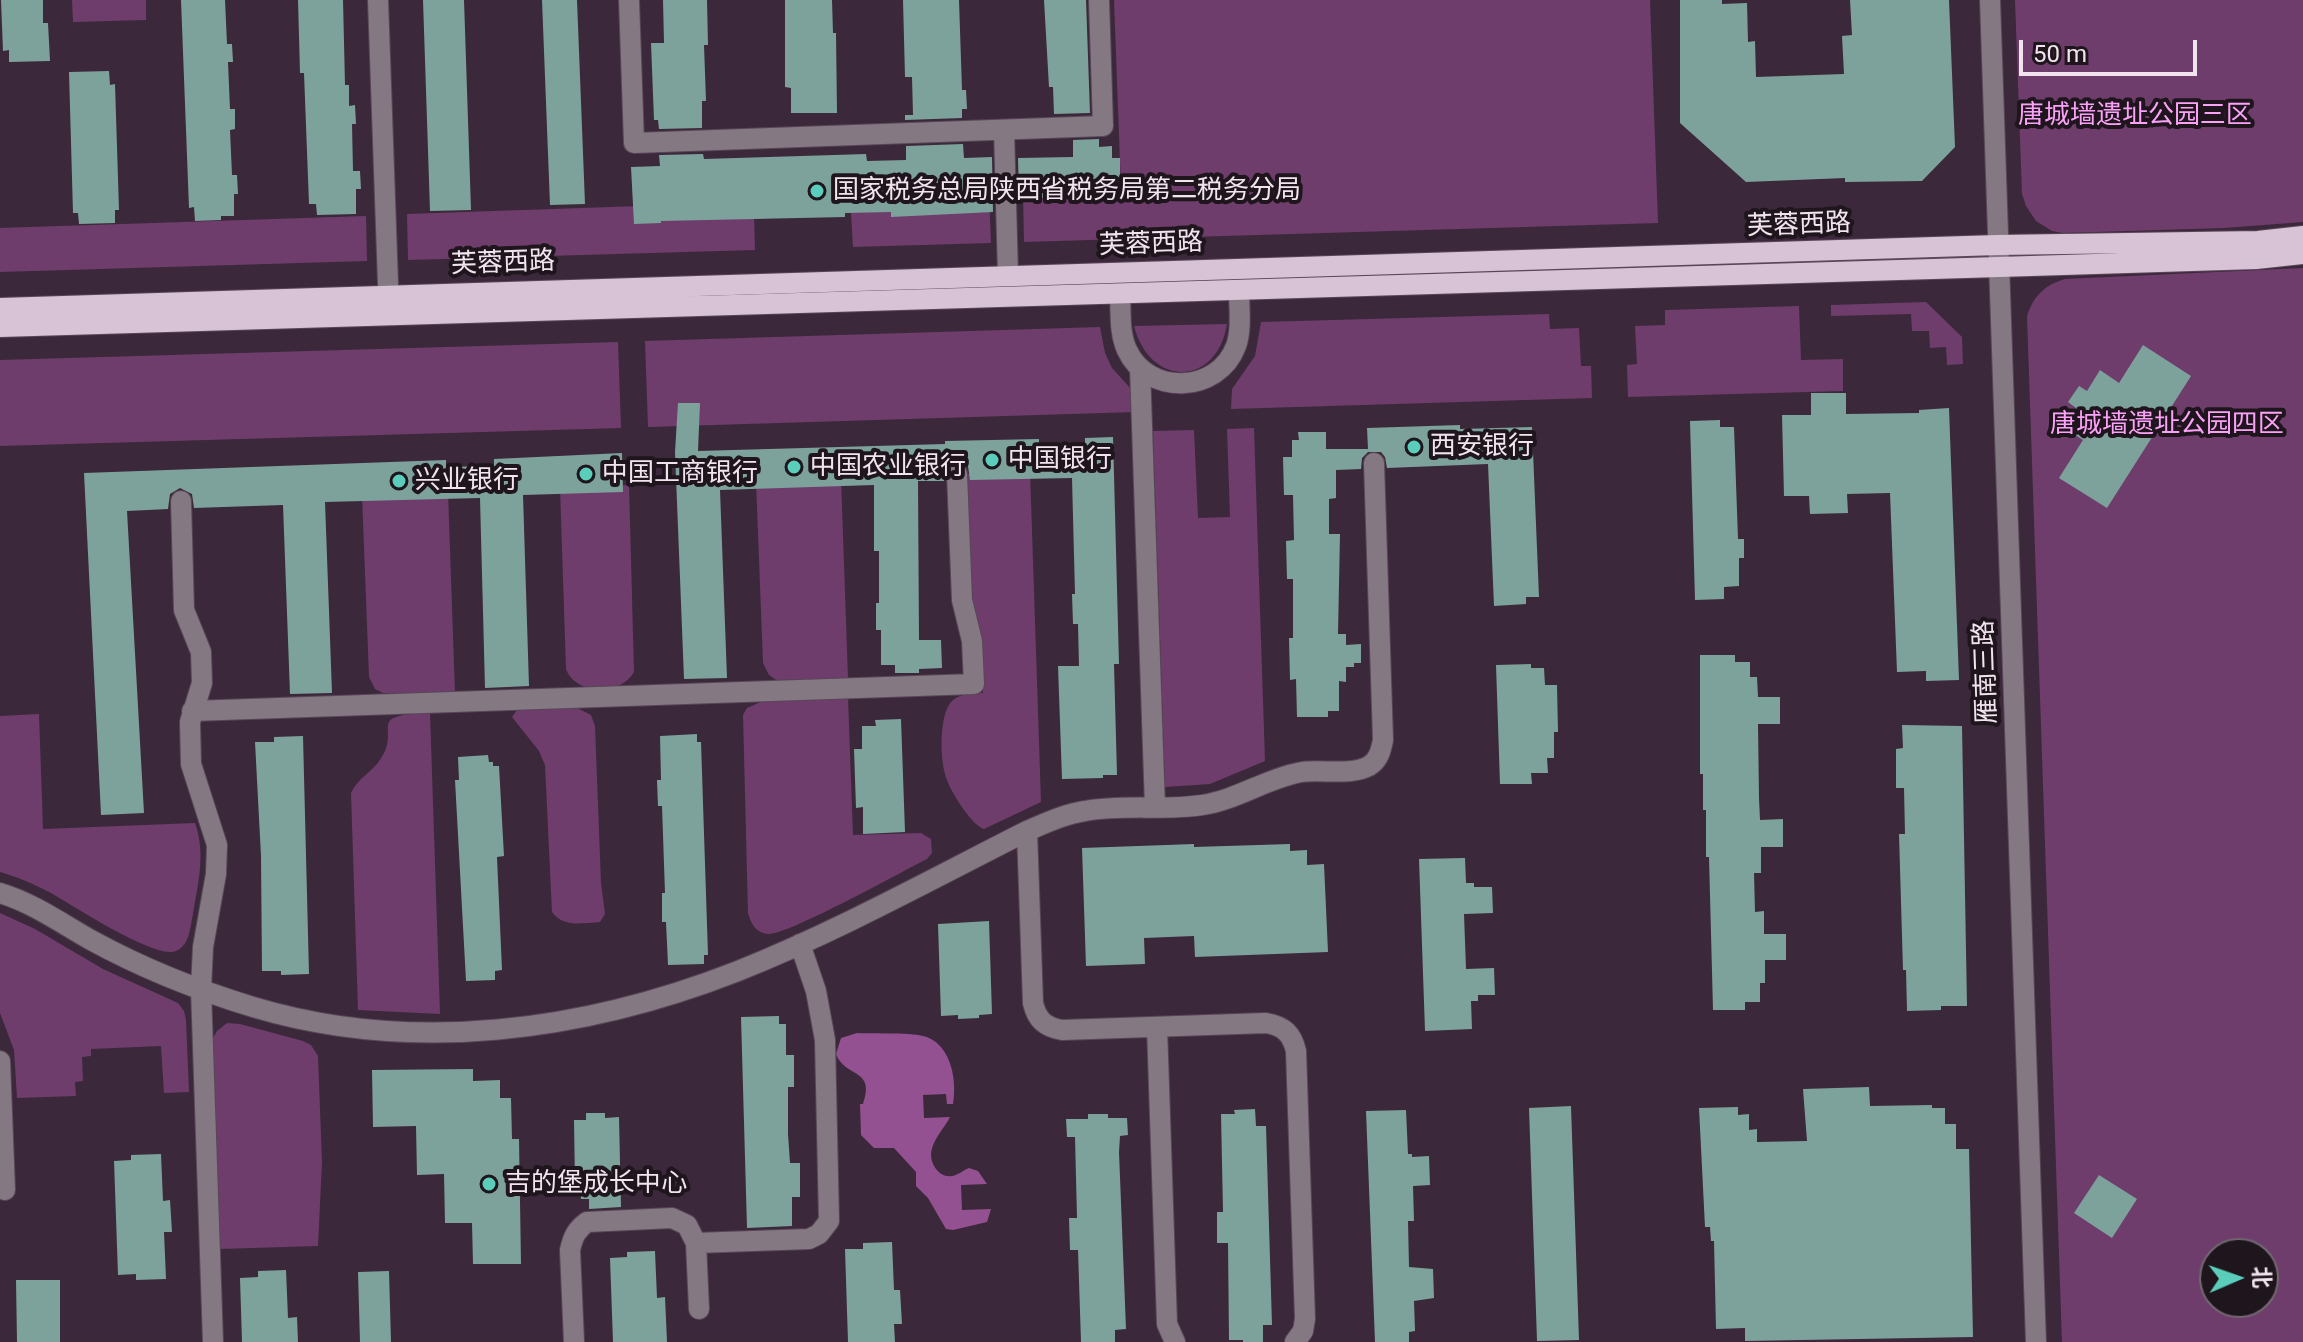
<!DOCTYPE html>
<html>
<head>
<meta charset="utf-8">
<style>
  body { margin:0 }
  #map { position:relative; width:2303px; height:1342px; overflow:hidden; background:#3c283b; font-family:Roboto,"Noto Sans SC",sans-serif }
  canvas { display:block }
  .north { position:absolute; left:2199px; top:1238px; width:80px; height:80px; box-sizing:border-box; background:#1e151d; border:2px solid #726871; border-radius:50%; rotate:88deg; font-size:22px; font-weight:700; line-height:32px; text-align:center; color:#f1e4ef }
  .north::after { content:''; display:block; margin:auto; width:28px; height:36px; background:#5bcebb; clip-path:polygon(50% 0,100% 100%,50% 72%,0 100%) }
  .scale { position:absolute; left:2019px; top:40px; width:178px; height:36px; box-sizing:border-box; border:4px solid #f1e4ef; border-top:0; padding-left:10px; font-size:24px; line-height:28px; white-space:nowrap; color:#f1e4ef; -webkit-text-stroke:6px #1e151d; paint-order:stroke }
</style>
</head>
<body>
<div id="map">
<canvas width="2303" height="1342"></canvas>
<div class="north">北</div>
<div class="scale">50 m</div>
</div>
<script>
const g = document.querySelector('canvas').getContext('2d');
g.lineJoin = 'round';
function fillPath(path, color) {
  g.fillStyle = color;
  g.fill(path, 'evenodd');
}
function stroke(path, color, width, dash) {
  g.strokeStyle = color;
  g.lineWidth = width;
  g.lineCap = dash ? 'butt' : 'round';
  g.setLineDash(dash || []);
  g.stroke(path);
}
function write(font, color, halo, rows, align = 'center') {
  g.font = font + ' Roboto,"Noto Sans SC",sans-serif';
  g.lineWidth = 8;
  g.setLineDash([]);
  g.textBaseline = 'middle';
  g.strokeStyle = halo;
  g.fillStyle = color;
  for (const [text, x, y, turn = 0] of rows) {
    g.save();
    g.translate(x, y);
    g.rotate((+turn || 0) * Math.PI / 180);
    g.textAlign = isNaN(turn) ? turn : align;
    if (halo) g.strokeText(text, 0, 0);
    g.fillText(text, 0, 0);
    g.restore();
  }
}
const green = new Path2D(`
  M72,0h74v20l-73,2z
  M1114,0h536l8,223 -634,19 -1,-49 98,-4z
  M2015,0h288v222l-79,6 -161,5 -11,-2 -16,-10 -10,-15 -4,-12z
  M989,194l2,49 -138,4 -2,-34 -97,3 1,34 -347,10 -1,-46z
  M366,216l1,45 -367,11v-44z
  M2303,268v1074h-241l-35,-1026c7,-21 18,-31 38,-37zM2215,1254h48v48h-48z
  M1926,302l36,35 1,27 -16,1 -1,-18 -16,1 -1,-17h-17l-1,-17 -80,2v-11z
  M1799,306l2,54 42,-1v32l-215,6 -1,-32 10,-1 -2,-38 30,-1v-15z
  M1549,314l1,15 29,-1 2,38h10l1,32 -361,11 1,-20 23,-33 6,-34z
  M1227,324c-10,63 -77,64 -93,2z
  M1100,327l5,26 7,15 20,22 4,22 -488,15 -3,-86z
  M618,342l3,86 -621,18v-86z
  M1254,428l11,333 -55,23 -45,3 -12,-356 41,-1 4,88 32,-1 -3,-88z
  M1030,471l11,331 -57,27c-13,-4 -36,-41 -39,-55 -5,-18 -6,-62 8,-74 9,-7 20,-6 30,-7l-2,-57 -10,-36 -4,-126z
  M841,478l7,201 -72,1 -7,-5 -6,-12 -7,-182z
  M629,485l5,187c-13,24 -59,23 -68,-3l-6,-181z
  M448,492l7,201h-72l-8,-4 -6,-12 -7,-182z
  M848,698l5,137 68,-2 10,6 1,14 -5,6c-24,12 -141,77 -159,75 -12,-1 -17,-10 -20,-21l-5,-198 4,-7 16,-7z
  M577,708l14,7 4,11 6,157 4,31 -5,8c-18,1 -36,6 -48,-10l-7,-147 -6,-14 -27,-34 5,-7z
  M430,713l10,301 -82,-4 -7,-217c6,-14 21,-21 29,-33 23,-32 -18,-45 50,-47z
  M39,714l4,115 152,-6c11,31 3,60 -2,91 -3,13 -3,31 -17,37 -20,9 -104,-46 -125,-58 -17,-9 -33,-16 -51,-21v-156z
  M0,913l35,16 68,40 75,34 6,8 2,9 3,72 -25,1 -3,-47 -70,3v7l-9,1 1,24 -8,1 1,14 -59,2 -3,-48 -14,-37z
  M227,1023l13,1 63,17 8,4 7,11 4,106 -4,84 -99,3 -7,-209 5,-9z`);
const water = new Path2D(`
  M857,1033c18,1 56,-1 70,4 25,10 30,45 26,67h-6l-1,-10 -23,1 1,23 26,-1c-8,16 -28,32 -14,52 4,5 9,8 16,7 7,-1 11,-6 17,-8l9,3 9,13 -26,1 1,25 29,-1 -4,13 -34,8 -7,-1 -18,-31 -12,-12v-14l-22,-24h-20l-13,-13 -1,-31h3c13,-36 -18,-26 -27,-50l5,-16z`);
const building = new Path2D(`
  M1,0h42v23h5l2,38 -41,1v-12l-6,1z
  M181,0h44l2,44h5l1,18h-5l2,47h5v20l-5,1 2,45h5l1,19h-4v22h-13v4l-26,1 -1,-14 -5,1z
  M298,0h45l2,85h4v21l6,-1 1,19h-4l1,47h7l1,18h-5v25l-39,1 -1,-11h-7l-5,-131h-4z
  M423,0h41l7,210 -41,1z
  M542,0h35l8,204 -35,1z
  M663,0h44l1,45h-4l2,56h-4v27l-43,1 -1,-9h-4l-3,-77h13z
  M785,0h47l1,33h3l1,80h-46v-25l-6,-1z
  M903,0h56l3,90h4l1,19h-5v9l-57,2v-5h8l-1,-38h-7z
  M1044,0h42l4,113 -36,1 -1,-27h-4z
  M1680,0h42v4l25,-1 1,39 7,-1 1,36 88,-3 -2,-38 10,-1 -2,-35h99l6,147 -33,34 -77,1v-4l-99,4 -66,-59z
  M109,71l1,14 5,-1 4,126h-4v13l-36,1 -1,-11h-5l-4,-141z
  M1099,139v8l13,-1v12h8v24h-18l1,13 -84,4 -1,-41 55,-1v-17z
  M963,144l1,14 28,-1 1,55 -102,5v-5l-46,1v4l-184,4v2l-27,1 -3,-57 29,-1 -1,-11 44,-1 1,5 162,-5 1,7 39,-1v-14z
  M2143,345l48,31 -84,132 -48,-30 24,-38 -19,-12 12,-20 -8,-6 11,-16 8,5 13,-21 19,13z
  M1811,393h35v21l73,-1v-3l30,-2 10,272 -33,1v-10l-29,1 -7,-179 -43,1 1,19 -38,1 -1,-18h-25l-2,-81h29z
  M678,403h22l-2,48 247,-7v-3l94,-2v6l46,-1v-6l28,-1 6,227h-5l3,111h-14v3l-41,1 -4,-113h21l-1,-42h-5l-1,-30h3l-3,-116 -102,2 -2,-14 -11,-5 -11,6 -2,14h-26l1,159h22l1,28 -23,1v4h-24v-8h-14v-35h-5v-27h3v-52h-5v-66l-154,5 7,188 -43,1 -9,-227z
  M1720,420v7h14l4,112h6v19h-5v28l-15,1v12l-29,1 -5,-179z
  M1460,425v4l72,-2 7,170h-13v7l-32,2 -6,-142 -101,4 -2,-11 -4,-5h-13l-6,6 -1,11 -25,1v28l-7,1v35h11l-2,100h8v11l15,-1v19h-7v4h-8v15l-7,-1v30h-11v6h-31l-1,-38 -6,1 -1,-42h4v-59h-6l-1,-38 8,-1 -1,-45h-9l-1,-38h9v-17h7l-1,-8h28v17h42l-1,-21z
  M622,453l1,39 -100,3 6,191 -44,2 -5,-190 -155,4 7,191 -42,1 -7,-189 -89,3 -2,-14 -12,-6 -10,6 -2,15 -41,2 17,302 -43,2 -17,-342 362,-13v7l48,-1v-7z
  M1700,655h35v7h15v15h7l1,20h22v27h-22l1,74 1,22 23,-1v28h-22v26h-7l1,39 9,-1v23h22v26h-21v23h-5v19h-15v8h-32l-4,-153h-3v-47h-3v-36h-3z
  M1531,664v4h13l1,17h12l1,47h-4v26h-7l1,15h-17l1,11h-32l-4,-119z
  M901,719l4,113 -42,2v-27l-7,1 -2,-59h8v-23h14l-1,-6z
  M1902,725l60,1 5,280h-26v4l-34,1 -1,-41h-3l-4,-136h6l-1,-46h-8v-39l7,-1z
  M697,734v8h4l7,213h-4v9l-36,1 -2,-43h-4v-29h3l-3,-87h-4l-1,-26h4l-1,-44z
  M303,736l6,238 -28,1v-4h-19l-1,-115 -6,-114h19v-5z
  M488,755l1,7h4v4h6l5,90 -7,1 5,113 -7,1v9l-29,1 -11,-201h4l-1,-23z
  M1194,844v3l96,-3v7l17,-1v15l17,-1 4,88 -133,5 -1,-21 -50,2 1,26 -59,2 -4,-118z
  M1465,858l1,25h8v4h18l1,26 -29,1 2,55 28,-1 1,27h-17v6h-7l1,28 -47,2 -6,-172z
  M989,921l3,93 -13,1v3l-21,1v-4l-17,1 -3,-92z
  M779,1016v8h7v31h8v32h-6v47l2,29h10v34h-8v29l-45,2 -6,-211z
  M473,1069v12l27,-1v18h11l1,41h7l2,125h-48l-1,-41h-27l-1,-49 -27,1 -1,-49 -43,1 -1,-57z
  M1869,1087l1,19 62,-1v3h13v16h11v25h13l4,188 -228,4v-13l-29,1 -2,-88h-3l-1,-14h-5l-6,-119 39,-1v8l11,-1v16l8,-1v13l50,-1 -4,-52z
  M1571,1106l8,234 -42,1 -8,-233z
  M1255,1109l1,17h10l6,199h-9v17h-20v-2h-14l-1,-97h-11v-31h6l-2,-98h14l-1,-4z
  M1406,1110l2,44h4v3l17,-1 1,29 -17,1 1,35h-6l1,46 24,2 1,29 -20,3 1,30 -6,1v10h-34l-9,-231z
  M586,1113h19v5l14,-1 2,90 -32,2v-10h-8l-1,-15h-5l-1,-64h12z
  M1088,1114h20v4h19l1,17 -8,1 -1,16 7,177 -11,1v12h-34l-3,-92h-8l-1,-32h8l-2,-81h-8l-1,-18h22z
  M161,1154l2,47 7,-1 2,32h-8l2,47 -30,1v-6l-18,1 -4,-114 17,-1v-5z
  M2099,1175l38,24 -25,39 -38,-25z
  M892,1242l2,48h6l2,34h-8l1,18h-47l-3,-93h18v-6z
  M655,1251l2,47 8,-1 2,45h-54l-3,-84 17,-1v-5z
  M286,1270l2,48 9,-1 1,25h-56l-2,-64 18,-1v-6z
  M389,1271l2,71h-31l-2,-70z
  M16,1280h44v62h-43z`);
const minor = new Path2D(`
  M378,0l11,312
  M629,0l5,143 469,-17 -4,-126
  M1990,0l46,1342
  M1004,130l4,145
  M1120,294c1,18 -1,39 7,56 21,46 91,44 109,-4 6,-17 3,-38 3,-56
  M1140,368l15,439
  M181,501l3,109 17,42 1,31 -12,39 1,42 26,81 -1,29 -13,73 -2,42 12,353
  M192,711l782,-27 -2,-43 -10,-41 -5,-126
  M1027,831l6,172c4,17 12,24 29,27l204,-7c18,3 26,11 30,28l9,268 -2,12 -8,11
  M0,893c33,10 61,30 91,47 51,28 106,50 162,67 160,48 332,24 485,-36 100,-40 194,-92 289,-140 19,-8 38,-17 58,-20 39,-7 79,0 117,-6 35,-5 65,-27 100,-33 20,-3 48,4 67,-6 10,-6 12,-16 14,-26l-9,-277
  M1157,1027l10,297 8,18
  M0,1061l5,129
  M696,1243l113,-4 10,-5 10,-13 -4,-181 -9,-49 -16,-47
  M574,1342l-4,-92c3,-13 6,-20 17,-28l85,-4 15,7 9,18 3,66`);
const major = new Path2D(`
  M0,308l1998,-63 260,-4 45,-5
  M0,327l1999,-60 257,-8 47,-5`);
const markers = [
  [817,191,8,"#5bcebb"],
  [1414,447,8,"#5bcebb"],
  [992,460,8,"#5bcebb"],
  [794,467,8,"#5bcebb"],
  [586,474,8,"#5bcebb"],
  [399,481,8,"#5bcebb"],
  [489,1184,8,"#5bcebb"]
];
const parkNames = [
  ["唐城墙遗址公园三区",2135,116],
  ["唐城墙遗址公园四区",2167,425]
];
const poiNames = [
  ["国家税务总局陕西省税务局第二税务分局",833,191],
  ["西安银行",1430,447],
  ["中国银行",1008,460],
  ["中国农业银行",810,467],
  ["中国工商银行",602,474],
  ["兴业银行",415,481],
  ["吉的堡成长中心",505,1184]
];
const streetNames = [
  ["芙蓉西路",1799,226,-2],
  ["芙蓉西路",1151,245,-2],
  ["芙蓉西路",503,264,-2],
  ["雁南三路",1987,672,-92]
];
fillPath(green, '#6e3d6c');
fillPath(water, '#945191');
fillPath(building, '#7da29b');
stroke(minor, '#594658', 22);
stroke(major, '#594658', 22);
stroke(minor, '#847983', 20);
stroke(major, '#d8c3d6', 20);
for (const [x, y, r, color] of markers) {
  const dot = new Path2D();
  dot.arc(x, y, r, 0, 2 * Math.PI);
  g.fillStyle = color;
  g.fill(dot);
  stroke(dot, '#1e151d', 3);
}
write('26px', '#fca1f8', '#1e151d', parkNames);
write('26px', '#f1e4ef', '#1e151d', poiNames, 'left');
write('26px', '#f1e4ef', '#1e151d', streetNames);
</script>
</body>
</html>
